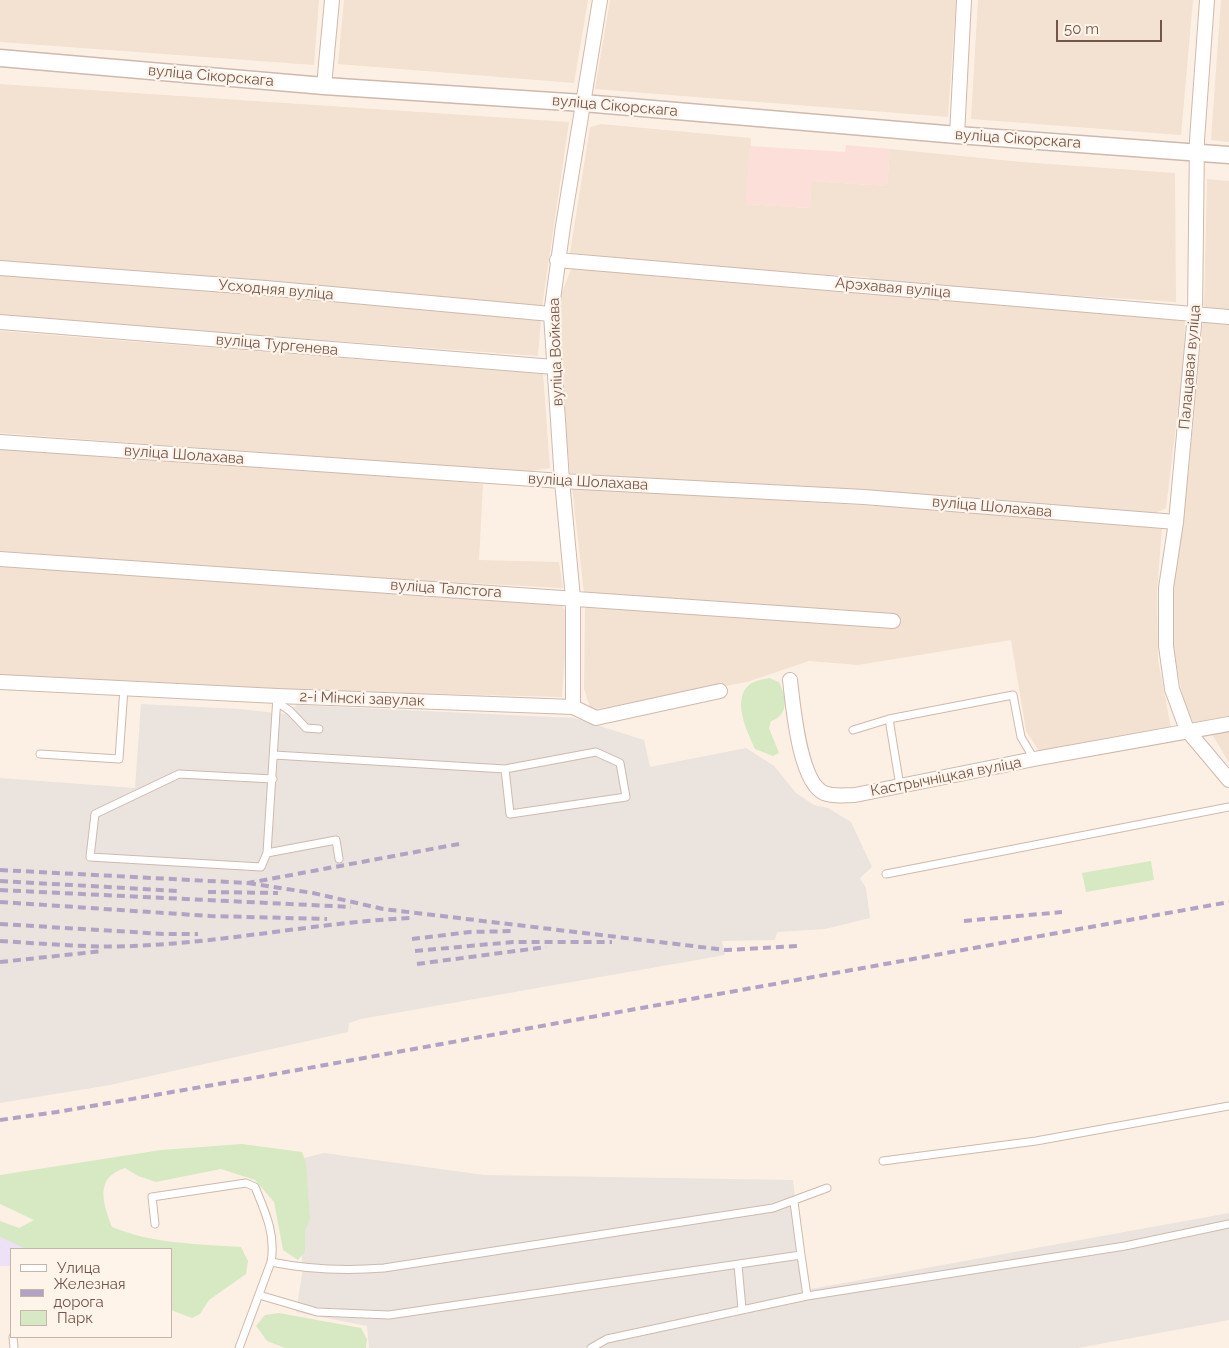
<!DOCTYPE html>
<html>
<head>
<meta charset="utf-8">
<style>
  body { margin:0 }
  #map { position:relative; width:1229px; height:1348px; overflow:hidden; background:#fcf0e4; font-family:Raleway,sans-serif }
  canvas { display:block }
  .legend { position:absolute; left:10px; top:1248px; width:162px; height:90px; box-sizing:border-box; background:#fff4ea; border:1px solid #c7b4aa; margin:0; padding:6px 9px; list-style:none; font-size:15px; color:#73554a }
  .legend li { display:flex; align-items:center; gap:10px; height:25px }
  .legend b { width:25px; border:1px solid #c7b4aa }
  .scale { position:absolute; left:1056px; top:20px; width:106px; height:22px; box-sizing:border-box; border:2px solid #73554a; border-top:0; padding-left:6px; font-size:15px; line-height:18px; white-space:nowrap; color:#73554a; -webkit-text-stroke:4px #fff4ea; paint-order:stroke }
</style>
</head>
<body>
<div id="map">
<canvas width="1229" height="1348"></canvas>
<ul class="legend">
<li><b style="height:6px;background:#fff"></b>Улица</li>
<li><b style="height:6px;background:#b2a3c5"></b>Железная дорога</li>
<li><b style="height:14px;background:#d6e9c3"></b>Парк</li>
</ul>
<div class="scale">50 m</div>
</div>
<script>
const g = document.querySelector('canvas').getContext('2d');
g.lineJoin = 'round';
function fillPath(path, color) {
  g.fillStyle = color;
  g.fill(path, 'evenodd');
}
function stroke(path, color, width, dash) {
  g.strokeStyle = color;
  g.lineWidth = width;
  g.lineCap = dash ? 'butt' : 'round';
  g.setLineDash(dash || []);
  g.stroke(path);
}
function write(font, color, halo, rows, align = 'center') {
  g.font = font + ' Raleway,sans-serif';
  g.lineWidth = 4.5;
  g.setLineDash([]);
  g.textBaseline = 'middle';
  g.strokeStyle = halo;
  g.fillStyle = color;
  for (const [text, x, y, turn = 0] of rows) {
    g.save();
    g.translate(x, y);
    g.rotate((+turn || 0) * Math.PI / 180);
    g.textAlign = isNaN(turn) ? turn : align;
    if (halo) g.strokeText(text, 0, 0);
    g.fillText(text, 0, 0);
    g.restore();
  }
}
const residential = new Path2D(`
  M0,0h319l-5,65 -314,-23z
  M344,0h244l-14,83 -236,-19z
  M610,0h346l-8,117 -353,-28z
  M978,0h215l-12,135 -210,-16z
  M1221,0h8v142l-18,-2z
  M0,84l569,38 -27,185 -542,-44z
  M601,124l150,14 -5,66 64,4 1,-27 76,5 3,-37 132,13 153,11 1,129 -299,-19 -9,-6 -93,-5 -205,-19 20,-126z
  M1207,179l22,2v130l-25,-2z
  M572,267l613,52 -1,40 -18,149 -10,5 -291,-22 -157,-7 -138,-11 -11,-107 1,-69z
  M0,275l267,19 274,25 -3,37 -538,-40z
  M1203,319l26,2v398l-35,6 -11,-28 -9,-44 -2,-52 7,-79 6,-15z
  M0,331l543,43 7,94 -24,4 -526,-39z
  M0,448l418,30 65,6 -4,76 80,2 4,26 -228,-12 -335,-25z
  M572,488l407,24 183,15 -5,65 1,68 13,68 -132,23 -13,-20 -15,-91 -153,25 -49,-4 -62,21 -156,28 -7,-21 1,-83 312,20 1,-10 -314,-23z
  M0,564l558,37 10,13 -6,83 -347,-9 -215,-11z
  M1229,731v32l-17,-29z`);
const commercial = new Path2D(`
  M846,145l44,4 -3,37 -75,-5 -2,27 -65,-4 5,-58 95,6z`);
const industrial = new Path2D(`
  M141,704l98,5 46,5 12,-9 277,13 70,22 6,27 96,-19 28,18 22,27 18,12 14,3 23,14 21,45 -12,11 6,10 4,30 -45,11 -48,3 -2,8 -53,1 3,14 -364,64 -12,4 -1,9 -238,53 -110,18v-325l135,10z
  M324,1153l160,22 309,5 12,110 424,-77v107l-151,28h-709l-2,-22 -71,-14 7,-44 -12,-107z`);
const education = new Path2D(`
  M0,1231l42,18h-31v17h-11z`);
const green = new Path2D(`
  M769,678l10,4c7,14 11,33 -8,39l-2,7 10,25 -6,3 -18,-7c-8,-18 -24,-50 -5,-65 4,-3 14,-5 19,-6z
  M1151,861l3,19 -68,12 -4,-19z
  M242,1144l60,8 4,11 4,56 -5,12v20l-7,9 -15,-10 -9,-48 -19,-22 -34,-11 -65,13 -18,-6 -13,-8c-31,10 -22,35 -13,59 42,17 84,17 129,20l7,14 -2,13 -37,26 -9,14 -8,4 -21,-8v-61h-145l-26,-12v-16l19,7 15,-8 -34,-16v-29l161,-25z
  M279,1313l82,15 6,11 -1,9h-81l-18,-7 -11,-15 9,-11z`);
const service = new Path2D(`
  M277,696l-10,157 69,-13 3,19
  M277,702l13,9 16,17 13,1
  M889,719l11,67
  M853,730l36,-11 124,-24 8,42 13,22
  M40,754l79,5 5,-71
  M274,755l231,14 91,-17 24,11 6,34 -116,17 -5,-45
  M267,853l-6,14 -171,-10 5,-43 84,-40 94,5
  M886,874l343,-67
  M883,1161l153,-20 193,-35
  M155,1224l-3,-27 94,-14 9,4c10,25 21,47 16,75l-32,86
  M801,1255l6,41
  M271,1262c39,8 74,9 113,6l389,-60 54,-20
  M738,1265l4,44
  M259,1295l58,17 72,3 412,-60 -7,-53
  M13,1337l1,11
  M591,1348l16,-9 200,-43 318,-50 104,-22`);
const minor = new Path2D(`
  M1207,0l-10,140 -2,174 -19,208 -10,66v58l6,43 15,41 42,50
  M324,86l8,-86
  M957,135l7,-135
  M557,260l672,57
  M0,268l266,20 285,26
  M0,322l554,45
  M0,442l562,39 302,16 312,25
  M0,559l893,62
  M790,680c3,24 9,102 34,113 10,4 21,2 31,2l179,-36 195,-35
  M0,682l277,14 296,11 23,11 124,-27
  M573,707v-109l-11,-117 -11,-167 12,-88 37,-226`);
const tertiary = new Path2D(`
  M0,58l324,28 259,17 374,32 272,20`);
const rail = new Path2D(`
  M0,870l248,13 216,-40
  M0,881l178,10
  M248,883l65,10 70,16 343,41 71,-4
  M0,890l351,17
  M208,892l70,1
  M0,902l210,14 117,3
  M964,921l98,-9
  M0,924l165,10h33
  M412,939l58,-7 45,-1
  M0,941c50,3 101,8 151,4 87,-5 173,-23 260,-27
  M415,951l98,-9h99
  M0,962l103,-11
  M417,964l129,-17
  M0,1120l57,-8 196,-34 976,-176`);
const streetNames = [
  ["вуліца Сікорскага",211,76,5],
  ["вуліца Сікорскага",615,106,5],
  ["вуліца Сікорскага",1018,139,4],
  ["Арэхавая вуліца",893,288,5],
  ["Усходняя вуліца",276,290,5],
  ["вуліца Тургенева",277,345,5],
  ["вуліца Войкава",556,352,-92],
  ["Палацавая вуліца",1190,367,-85],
  ["вуліца Шолахава",184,455,4],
  ["вуліца Шолахава",588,482,3],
  ["вуліца Шолахава",992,507,5],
  ["вуліца Талстога",446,589,4],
  ["2-і Мінскі завулак",362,699,2],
  ["Кастрычніцкая вуліца",946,777,-11]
];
fillPath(residential, '#f3e1d2');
fillPath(commercial, '#fcdfd8');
fillPath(industrial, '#ebe3de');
fillPath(education, '#ede1f8');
fillPath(green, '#d6e9c3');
stroke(service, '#cfb9ae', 9);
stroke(minor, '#cfb9ae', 16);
stroke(tertiary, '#cfb9ae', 19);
stroke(service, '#fff', 7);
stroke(minor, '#fff', 14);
stroke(tertiary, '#fff', 16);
stroke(rail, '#b2a3c5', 4, [8, 5]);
write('15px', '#73554a', '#fff4ea', streetNames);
</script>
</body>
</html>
